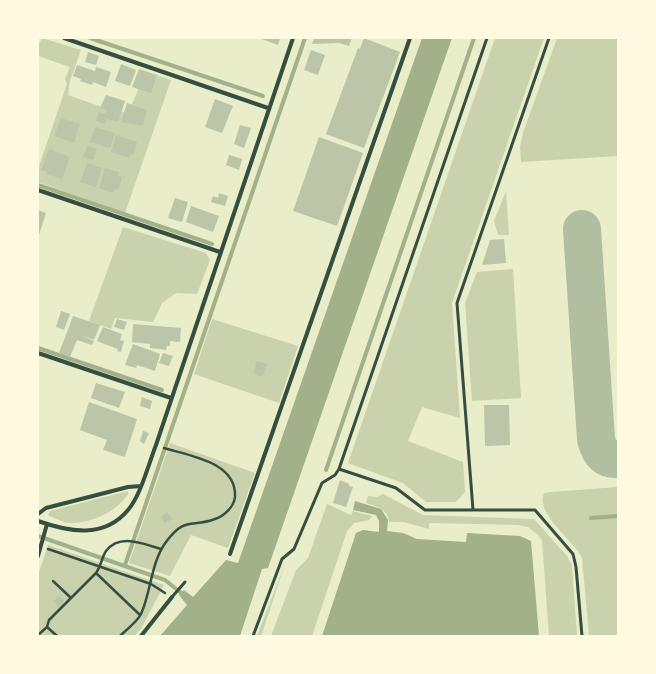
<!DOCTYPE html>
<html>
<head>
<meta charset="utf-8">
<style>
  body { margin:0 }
  #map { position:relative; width:656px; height:674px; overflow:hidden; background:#e9edc9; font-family:"Roboto Serif",serif }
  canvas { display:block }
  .frame { position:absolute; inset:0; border:39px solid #fefae0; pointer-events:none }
</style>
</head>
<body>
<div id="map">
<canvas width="656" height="674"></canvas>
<div class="frame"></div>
</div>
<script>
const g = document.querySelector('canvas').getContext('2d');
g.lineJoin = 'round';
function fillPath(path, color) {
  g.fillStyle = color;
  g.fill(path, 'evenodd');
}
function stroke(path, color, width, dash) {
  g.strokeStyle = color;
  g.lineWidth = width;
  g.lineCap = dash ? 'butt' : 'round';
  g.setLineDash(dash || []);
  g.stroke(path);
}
const green = new Path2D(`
  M42,38l39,12 -11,31 -2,14 37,13 23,5 18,-41 25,8 -46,133 -87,-31v-13l29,-85 -2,-5 5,-12 -32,-11v-10z
  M495,38h49l-92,265 8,115 -38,-11 -14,34 55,21 2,30 -9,10h-30l-23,-19 -55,-20z
  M557,38h61v118l-97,6 -1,-15 3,-14z
  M506,191l3,44h-11l-4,-14z
  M123,227l83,26 4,7 -13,34 -21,-1 -14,10 -9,19 -38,-4 -4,11 -22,-8z
  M513,269l8,129 -49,3 -7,-98 12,-31z
  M212,319l86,27 -19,57 -85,-29z
  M170,443l85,30 -27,75 -37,-13 -21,41 -41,-13z
  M618,487v149h-29l-7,-78c-9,-19 -47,-44 -38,-65l6,-1z
  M128,491v3c-11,18 -38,30 -60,29 -6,-1 -14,-5 -20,-8l2,-4z
  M383,494l40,21 111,4 33,37 5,9 5,71h-28l-7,-96 -4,-5 -10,-8 -10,-2 -89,-2v6l-25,-7h-15c-1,-13 -12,-15 -23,-19l2,-7 9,1z
  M327,504l24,11 2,-4 19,5 -3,4 -15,3 -7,8 -35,105h-41l25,-66 12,-12z
  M48,545l116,40 -23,44 -7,7h-96v-61z
  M285,564l-24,72h-4z`);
const water = new Path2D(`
  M422,38h30l-184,530 -6,1 -22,67h-80l27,-31 -8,-10 5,-5 9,7 33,-37 12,3z
  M355,501l26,8 7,11 -1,11 16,2 14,6 49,3 1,-9 53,3 11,5 8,95h-217l34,-103 7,-3 16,2v-11l-3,-6 -23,-5z`);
const stream = new Path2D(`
  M90,38l173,58
  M38,185l174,59
  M38,348l124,42
  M326,470l148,-432
  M591,518l27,-2
  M38,536l127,44 20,16
  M125,565l180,-527`);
const taxiway = new Path2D(`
  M582,229l14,210c3,12 8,21 22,20`);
const building = new Path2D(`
  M259,38h21l-2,7z
  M314,38h38l-3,8 -10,-3 -27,1z
  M364,38l36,14 -36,96 -38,-14 32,-86 2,1z
  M311,50l14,5 -7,20 -14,-5z
  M88,52l11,4 -3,9 -11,-3z
  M121,64l15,6 -6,16 -15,-5z
  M77,65l18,6 1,-4 15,5 -5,15 -13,-5 -1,3 -12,-4 1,-2 -8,-3z
  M139,69l18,6 -6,18 -19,-6z
  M106,95l19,6 -7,21 -11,-3 -2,5 -9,-3 3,-9 6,2 2,-4 -7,-2z
  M215,99l18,7 -11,27 -17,-6z
  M127,103l20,7 -4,16 -22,-4z
  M61,118l19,6 -6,19 -20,-7z
  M240,125l11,3 -7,20 -10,-4z
  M95,127l20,6 -5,15 -20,-6z
  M116,135l21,7 -4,13h-3l-1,3 -18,-6z
  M319,137l44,16 -26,73 -44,-15z
  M87,146l10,3 -4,11 -10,-3z
  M49,149l21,8 -8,22 -15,-5v-2l-6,-2z
  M229,155l13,4 -3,11 -13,-5z
  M87,163l15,5 -6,19 -16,-5z
  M105,168l14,4 -1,4 4,1 -3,12 -5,1 -1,3 -14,-5z
  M219,193l9,3 -3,10 -14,-4 2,-6 5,2z
  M175,198l13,4 -6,20 -14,-4z
  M191,206l28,10 -6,16 -27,-10z
  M38,210l8,3 -8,25z
  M504,239l2,24 -24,2 8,-25z
  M61,311l9,3 -6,16 -8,-3z
  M73,316l27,9 -6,15 -14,-5 14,6 -2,4 -15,-5 -7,17 -11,-4z
  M117,319l10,3 -3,8 -10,-3z
  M133,324l48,4 -1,14 -10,-1v5h-3l-1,4 -16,-2v-4l-18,-2z
  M103,327l19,7 -2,6 4,1 -3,11 -4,-1 1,-2 -21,-8z
  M133,344l27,10 -5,17 -18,-6 -1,3 -11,-3z
  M163,353l10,3 -4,10 -10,-3z
  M257,361l10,3 -5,13 -9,-4z
  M96,383l29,9 -6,16 -28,-10z
  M142,397l10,4 -2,8 -10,-3z
  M89,402l48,17 -12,38 -22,-7 4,-10 -27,-10z
  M484,405h25l1,40 -25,1z
  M143,431l6,2 -5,11 -4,-3z
  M340,480l9,4v2l4,1 -7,20 -13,-4z
  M167,512l5,7 -7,4 -4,-6z
  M59,596l5,5 -5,6 -6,-6z`);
const path = new Path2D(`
  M48,549l103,35 14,9
  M96,573l44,42
  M53,581l18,17
  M47,627l10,9
  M38,635l9,-8 2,-7 47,-47c5,-7 6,-16 10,-22 14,-18 37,-7 55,-2
  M120,636c6,-6 17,-14 21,-22 10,-22 10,-52 25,-72 19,-26 25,-14 49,-23 9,-3 19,-12 20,-22 2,-35 -45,-41 -71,-49`);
const service = new Path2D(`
  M339,469l57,19 29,22h110l38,44 3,13 6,69
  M473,510l-16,-207 92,-265
  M172,597l13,-15
  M253,636l29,-77 12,-10 28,-66 13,-8 4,-6 148,-431`);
const minor = new Path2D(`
  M64,38l204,70
  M38,190l182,62
  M38,353l133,45
  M38,514l8,-6 82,-21 13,-1
  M38,521c31,11 66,18 90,-11 12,-13 21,-47 28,-65l137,-407
  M230,554l180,-516
  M38,556l9,-32
  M141,636l31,-39`);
fillPath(green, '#cad2ad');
fillPath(water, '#a3b18a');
stroke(stream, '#a3b18a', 4);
stroke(taxiway, '#b2bea0', 38);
fillPath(building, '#bcc5a7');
stroke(path, '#344e41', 2.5);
stroke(service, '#344e41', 3);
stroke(minor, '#344e41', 4);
</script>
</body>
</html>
